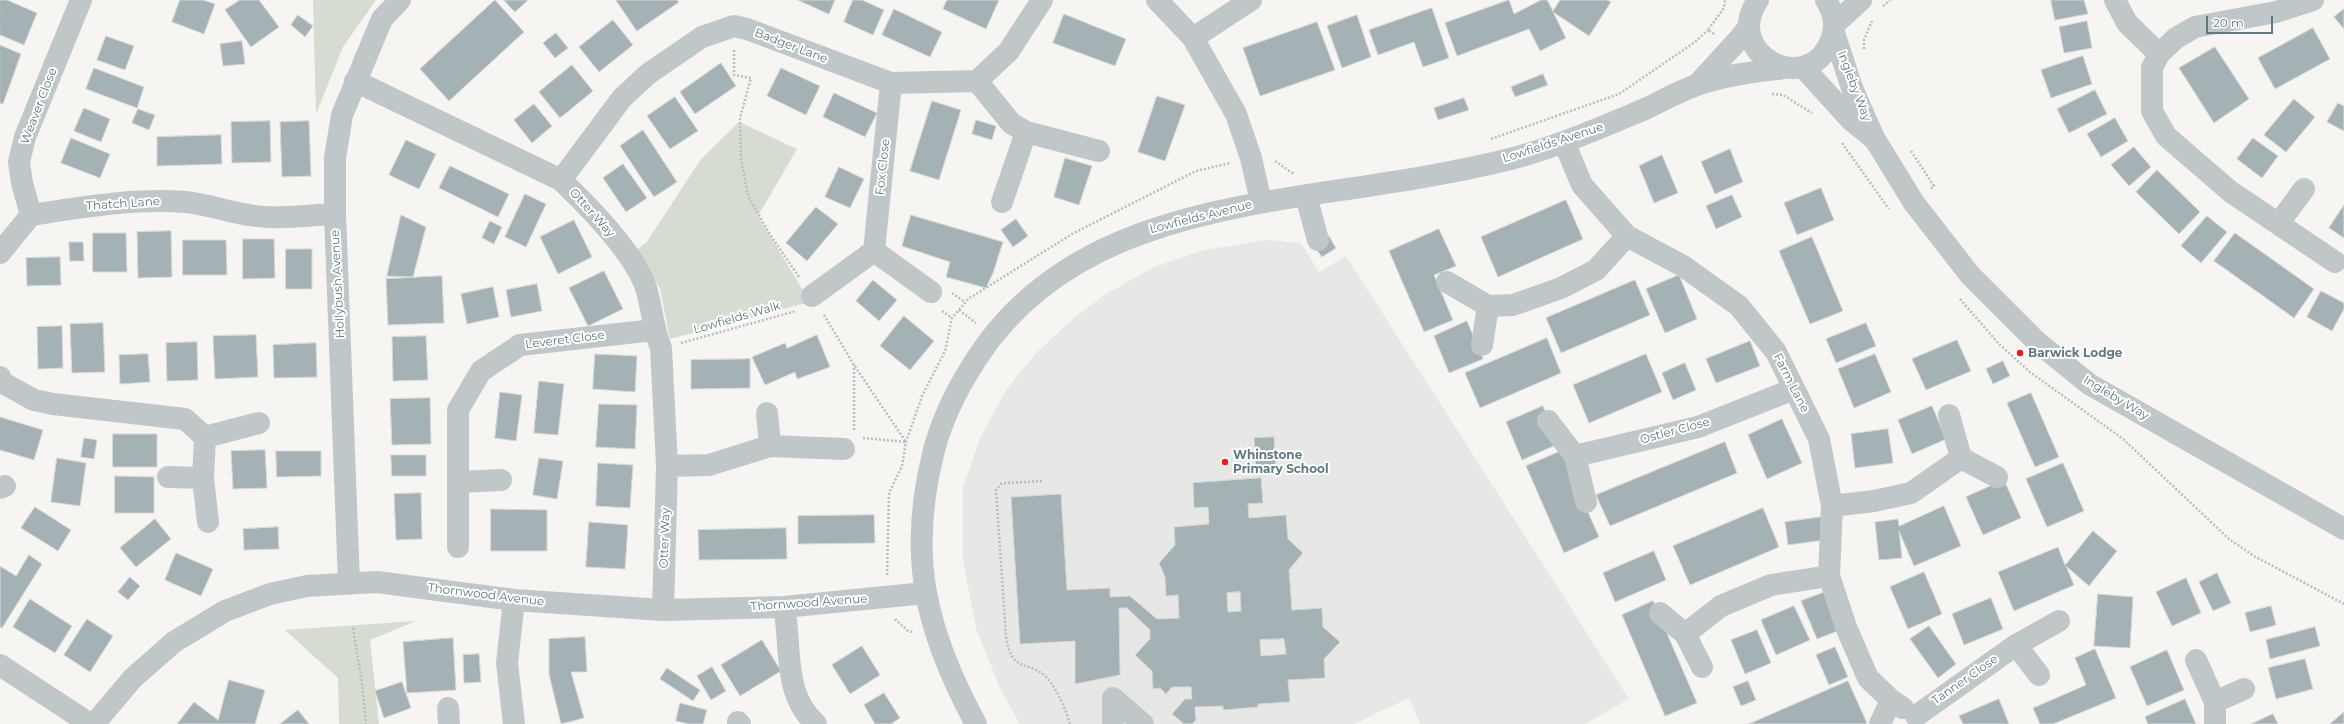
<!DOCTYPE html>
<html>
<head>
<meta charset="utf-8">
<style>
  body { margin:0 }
  #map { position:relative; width:2344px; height:724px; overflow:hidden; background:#f6f5f2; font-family:Montserrat,sans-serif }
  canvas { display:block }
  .scale { position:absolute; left:2206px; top:16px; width:67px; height:18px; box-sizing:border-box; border:2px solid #5f7980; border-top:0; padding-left:5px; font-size:12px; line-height:14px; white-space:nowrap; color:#5f7980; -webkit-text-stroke:3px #fff; paint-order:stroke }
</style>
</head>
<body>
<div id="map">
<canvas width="2344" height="724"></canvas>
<div class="scale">20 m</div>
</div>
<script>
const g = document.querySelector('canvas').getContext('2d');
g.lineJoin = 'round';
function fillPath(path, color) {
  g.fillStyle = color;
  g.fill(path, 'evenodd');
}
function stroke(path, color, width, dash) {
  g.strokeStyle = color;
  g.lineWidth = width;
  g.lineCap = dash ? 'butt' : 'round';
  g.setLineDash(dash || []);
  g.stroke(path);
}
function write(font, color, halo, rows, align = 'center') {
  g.font = font + ' Montserrat,sans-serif';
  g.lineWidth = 4;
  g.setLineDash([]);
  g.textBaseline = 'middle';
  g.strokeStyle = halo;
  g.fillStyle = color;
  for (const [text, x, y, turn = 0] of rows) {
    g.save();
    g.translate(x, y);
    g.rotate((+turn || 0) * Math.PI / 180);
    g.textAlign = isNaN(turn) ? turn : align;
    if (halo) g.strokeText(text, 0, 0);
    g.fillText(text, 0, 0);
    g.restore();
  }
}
const built = new Path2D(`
  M1267,240l34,3 18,29 27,-16 283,443 -44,25h-165l-11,-26 -55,26h-334l-18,-31 -26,-65 -13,-68v-73l18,-51 25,-46 31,-38 38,-35 31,-23 48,-27 50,-17z`);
const green = new Path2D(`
  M313,0h63l-33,47 -27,67z
  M739,122l58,27 -39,67 52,86 -140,37 -10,-51 -26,-37 12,-8 55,-84z
  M416,621l-46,19 9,84h-40l-1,-46 -53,-48z`);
const building = new Path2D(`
  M0,0h7l30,13 -13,32 -24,-10z
  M180,0h23l12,4 -11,30 -32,-12z
  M240,0h19l20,27 -28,20 -26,-37z
  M495,0l29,32 -75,69 -29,-32z
  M504,0h24l-13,12z
  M616,0h61l2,2 -42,29z
  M798,0h37l-6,14z
  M853,0h9l22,10 -11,25 -29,-13z
  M947,0h52l-13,29 -43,-20z
  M1509,0l5,14 27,-14h6l6,11 7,-11h47l4,2 -22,34 -36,-24 13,26 -26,13 -11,-22 -72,27 -12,-33z
  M2051,0h33l4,14 -33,6z
  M1432,8l17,50 -26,9 -9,-25 -36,13 -9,-25z
  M894,9l48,23 -12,25 -48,-22z
  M2344,9v20l-10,-12z
  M1064,14l62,25 -11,27 -62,-23z
  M298,15l15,11 -8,11 -14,-12z
  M1357,15l14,42 -29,11 -15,-42z
  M613,20l20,25 -34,27 -20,-25z
  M2087,21l5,27 -28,5 -5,-26z
  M1317,22l18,48 -75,26 -17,-48z
  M2313,28l17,31 -55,30 -17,-31z
  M556,33l12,15 -13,10 -12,-15z
  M106,36l28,10 -9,24 -28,-10z
  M242,41l3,23 -22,2 -3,-22z
  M0,45l21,9 -18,50 -3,-1z
  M2215,47l34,52 -35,24 -35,-55z
  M2083,56l9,28 -41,14 -10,-28z
  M721,63l15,23 -41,28 -15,-22z
  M572,65l21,26 -33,27 -21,-26z
  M94,68l50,19 -7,21 -51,-19z
  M781,68l39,18 -14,29 -39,-19z
  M1543,74l5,11 -33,12 -4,-10z
  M2095,90l12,24 -38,19 -12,-24z
  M834,93l43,20 -12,24 -42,-20z
  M1157,96l28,9 -20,56 -27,-9z
  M675,97l23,34 -28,18 -23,-33z
  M1464,98l5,12 -31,10 -4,-12z
  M2294,99l21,18 -29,35 -22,-17z
  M932,101l29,9 -22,70 -29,-9z
  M2338,103l6,3v25l-17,-9z
  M534,104l18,22 -20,17 -18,-23z
  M84,108l26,11 -9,23 -27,-11z
  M138,109l17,6 -6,15 -17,-7z
  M2115,118l13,23 -27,16 -14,-23z
  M976,120l20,6 -4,14 -20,-6z
  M270,121l1,41 -39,1 -1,-41z
  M309,121l2,55 -29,1 -2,-55z
  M643,130l34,52 -23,15 -34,-51z
  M221,135l1,29 -65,2v-29z
  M71,138l39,16 -10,24 -39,-15z
  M2253,138l25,18 -16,22 -25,-19z
  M406,140l30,14 -17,35 -30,-14z
  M2134,147l17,20 -22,19 -18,-21z
  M1730,149l13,33 -28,12 -14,-32z
  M1662,155l16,38 -24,10 -15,-37z
  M1065,158l27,8 -13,39 -25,-8z
  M623,164l24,34 -21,14 -23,-34z
  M450,166l59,28 -11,23 -59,-29z
  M839,167l25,12 -14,29 -25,-11z
  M2157,170l43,42 -21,22 -43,-42z
  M1821,188l13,32 -37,15 -13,-32z
  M525,194l21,10 -20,43 -21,-10z
  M1732,195l10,22 -26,12 -10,-23z
  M1566,200l17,39 -85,38 -17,-40z
  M2344,205v33l-15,-10z
  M816,207l22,17 -31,37 -21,-18z
  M401,215l25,12 -13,50 -26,-1z
  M911,215l92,27 -10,31 -7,15 -40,-11 4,-15 -48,-16z
  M2207,216l20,16 -26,31 -20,-17z
  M1016,219l12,17 -15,11 -12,-17z
  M574,220l18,37 -34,17 -18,-37z
  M490,221l12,6 -8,17 -12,-6z
  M1439,229l17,37 -22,9 19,45 -29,12 -35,-81z
  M171,231l1,46 -34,1 -1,-46z
  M93,233h33l1,39h-34z
  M2235,233l79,56 -20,29 -80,-57z
  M1329,236l7,12 -14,9 -8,-11z
  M1812,237l31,74 -33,13 -31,-73z
  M243,239h31l1,39 -32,1z
  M183,240h43l1,35h-44z
  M69,242h14l1,19h-14z
  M286,249h26v40h-26z
  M60,257l1,28 -34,1 -1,-28z
  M604,271l19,38 -35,17 -19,-38z
  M1679,275l18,44 -32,14 -19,-44z
  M442,276l2,47 -56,2 -2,-46z
  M873,280l24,20 -18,21 -23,-20z
  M1635,280l15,35 -89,38 -15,-35z
  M537,284l5,27 -31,6 -5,-27z
  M493,287l6,30 -32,7 -6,-30z
  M2321,291l23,12v6l-12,22 -25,-14z
  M904,316l30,25 -24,29 -30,-24z
  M1467,321l16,38 -34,14 -15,-37z
  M103,323l2,49 -33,1 -2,-49z
  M1866,323l10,23 -40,17 -10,-24z
  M62,326l1,42 -25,1 -1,-42z
  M256,335l2,42 -43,2 -2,-43z
  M817,335l13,32 -33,12 -2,-7 -30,13 -13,-28 33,-14 2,5z
  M426,336l2,44 -35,1 -1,-44z
  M1547,338l14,35 -81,35 -15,-35z
  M1957,340l14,31 -45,19 -14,-31z
  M1750,341l10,25 -44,17 -10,-24z
  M197,342l1,38 -31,1 -1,-38z
  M316,343l1,34 -43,1 -1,-33z
  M148,354l2,28 -30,2 -1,-29z
  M595,354l42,2 -2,36 -42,-3z
  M1646,354l16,38 -73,31 -16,-38z
  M1875,354l16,38 -37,16 -16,-39z
  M750,359v29l-59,1v-29z
  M2003,361l7,15 -17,8 -7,-15z
  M1685,363l11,27 -23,10 -11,-27z
  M539,381l25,3 -6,51 -24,-2z
  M500,392l22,3 -6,46 -21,-3z
  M2031,393l28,64 -24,10 -28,-64z
  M430,398l1,46 -39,1 -2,-46z
  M599,404l38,1 -2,44 -39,-2z
  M1543,406l15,38 -36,16 -16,-38z
  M1932,406l14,33 -34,15 -14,-34z
  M0,417l43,13 -9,30 -34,-10z
  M1782,419l20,44 -35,16 -19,-44z
  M1888,429l5,34 -38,5 -4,-34z
  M113,434h44v33h-44z
  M1274,437l2,35 -20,2 -2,-36z
  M84,438l13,2 -3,19 -13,-2z
  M1725,442l12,31 -127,53 -14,-31z
  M265,450l2,38 -34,1 -2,-38z
  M276,451h45v25l-44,1z
  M1561,451l38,86 -35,16 -38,-87z
  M391,455h35v21h-34z
  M57,458l29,5 -6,43 -29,-4z
  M539,458l24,3 -6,38 -24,-4z
  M598,463l35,2 -3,43 -34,-2z
  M2063,463l21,48 -37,16 -21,-48z
  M115,476l39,1v36h-39z
  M1261,478l2,25 -15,1 1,14 37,-3 2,24 15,14 -14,17 3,40 30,-2 1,19 17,15 -16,17 1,19 -37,2 2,22 -32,2v3l-35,3v-4l-28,1 1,13 -4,4h-8l-12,-10 13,-15h7l-1,-12h-19l-6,7 -6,-6 -7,1 -1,-18 -17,-16 15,-16v-9l-23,-22h-8l1,67 -45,9v-43l-55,3 -9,-147 50,-3 6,96 43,-2v9l20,-1 27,23 22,-1 -1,-23 -12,1 -1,-19 -6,-14 16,-18 -1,-18 35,-3 -1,-17 -14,1 -1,-25zM1240,592l1,19 -13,1 -1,-19zM1284,639l2,15 -25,2 -1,-16z
  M2004,480l17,38 -38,17 -17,-38z
  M421,493l1,46 -26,1 -2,-46z
  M1944,506l17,40 -47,20 -15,-35 3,27 -23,2 -4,-38 23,-3 1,7z
  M35,507l36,23 -13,21 -37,-23z
  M1763,508l16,39 -89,38 -17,-39z
  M491,509l56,1v41h-56z
  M874,515l1,28 -77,1v-28z
  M1822,517l2,23 -36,5 -3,-23z
  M155,519l16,20 -35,28 -16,-19z
  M589,522l39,3 -3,44 -39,-2z
  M278,527l1,22 -35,1 -1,-21z
  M786,528l1,31 -88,1 -1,-30z
  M2093,531l24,20 -28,35 -23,-20 8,19 -60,26 -16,-39 60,-25 7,18z
  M1654,551l12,29 -51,22 -12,-29z
  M176,553l37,16 -12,27 -36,-16z
  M29,555l13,9 -40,64 -2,-1v-61l16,10z
  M1924,572l18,42 -34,15 -18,-42z
  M2217,573l14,30 -18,8 -14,-29z
  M130,577l10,9 -12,14 -10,-8z
  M2186,578l15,35 -29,13 -16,-34z
  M1825,592l15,38 -23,9 -16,-38z
  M2098,594l35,3 -3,51 -36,-2z
  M1991,598l12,31 -39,16 -12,-31z
  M30,599l42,27 -17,27 -42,-26z
  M1653,601l44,102 -32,13 -43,-101z
  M1794,606l16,34 -34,15 -15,-35z
  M2271,606l5,19 -26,7 -5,-19z
  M87,619l26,17 -23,36 -26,-17z
  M1929,626l27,38 -18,14 -28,-39z
  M2315,627l5,19 -50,13 -4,-19z
  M1757,630l14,33 -26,11 -14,-34z
  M585,637l2,35h-16l13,46 -23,6 -12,-50v-35z
  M453,638l3,52 -49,3 -4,-51z
  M762,640l19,31 -41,25 -19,-31z
  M862,646l18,29 -30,19 -18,-29z
  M1835,647l13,30 -19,8 -13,-30z
  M2095,649l21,49 -63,26h-13l-7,-16 53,-23 -11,-27z
  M2167,650l17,40 -37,16 -17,-39z
  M479,654l2,28 -17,1 -1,-28z
  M2305,659l8,30 -37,10 -8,-31z
  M712,667l14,24 -15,9 -14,-24z
  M667,668l33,22 -7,11 -33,-22z
  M229,680l36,10 -10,34h-78l17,-22 24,18z
  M1748,681l8,19 -15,6 -8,-19z
  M1848,681l19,42 -2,1h-116z
  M402,682l9,26 -27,10 -9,-27z
  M884,693l16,25 -9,6h-16l-11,-19z
  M1999,699l10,25h-46l-4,-8z
  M2185,699l11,25h-48l-3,-7z
  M680,703l27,7 -4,14h-14l-13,-3z
  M298,710l11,14h-29z
  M2344,712v12h-14z
  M2273,714l5,10h-27z`);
const path = new Path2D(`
  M1883,6l7,-6
  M1714,34l-6,-4 16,-22 1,-8
  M1864,49v-9l8,-19
  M734,50v25l17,3 -11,40 1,41 7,37 23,40 28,41
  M1772,94l11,1 29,18
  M1491,139l128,-45 76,-52 13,-12
  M1842,143l47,66
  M1911,151l23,35 -3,3
  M1275,161l19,13
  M952,293l13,9
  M1960,299l39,45 31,28 93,67 106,100 25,17 90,48
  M959,310l17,13
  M942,311l10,7
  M824,315l30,50 52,77
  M681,343l115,-32
  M854,430v-65
  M863,438l43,4
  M1042,481l-36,2 -5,1 -5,6 10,146c5,38 23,24 40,41 12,13 19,31 24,47
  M887,575l2,-82 13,-27 4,-24 16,-46 23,-45 7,-33 16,-19 104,-65 124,-63 34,-8
  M895,619l13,12 5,1
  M353,628l9,55 4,41`);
const minor = new Path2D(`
  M1157,0l36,38 43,76 15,44 10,44
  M1758,0c-37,54 51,99 73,40 6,-14 3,-27 -5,-40
  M2115,0l12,23 32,31
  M2313,0l-37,12 -81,15 -19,11 -17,16 -7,14v43l14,25 65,56 104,70
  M1835,24l26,-24
  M1834,33l18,55 22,50 40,65 56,72 66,66 53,43 255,145
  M1193,38l58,-38
  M1803,67l48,53 22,18
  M355,81l206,99c27,26 73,72 85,108 6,20 7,40 15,60l6,118 -4,144
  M977,81l34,42 15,9 73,19
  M891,83l-17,168 57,41
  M1698,84l42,-46 9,-12
  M1564,142l18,43 45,51 56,30 56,40 37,46 43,87 13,67 -3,70 17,51 22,51 23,22
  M561,180l61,-82 26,-24 54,-37 32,-11 13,3 144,54 86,-2 32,-30 33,-51
  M1306,196l12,44
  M1002,202l24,-70
  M31,215l-9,-32 -3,-21 6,-25 56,-137
  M2279,223l25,-34
  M0,253l31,-38c52,-8 103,-17 155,-13 21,2 42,10 63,13 28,5 58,0 86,-1
  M1447,282l41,24
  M812,296l62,-45
  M1482,345l6,-39 25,-1 48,-17 35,-18 31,-34
  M0,377l1,5 33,18 19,4 132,15 20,18 -2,41 5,44
  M767,413l3,33
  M1949,415l12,43
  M1548,421l27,35
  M205,437l54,-14
  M667,466l42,-1 61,-19 74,3
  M168,477l35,1
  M460,482l41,-2
  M0,488l5,-2
  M1586,502l-11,-46 123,-29 96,-38
  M1832,506l42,-5 37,-8 50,-35 36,19
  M458,547v-137l23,-39 39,-26 134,-15
  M349,583l-14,-369v-56l7,-43 40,-96 18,-19
  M514,600l-7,63 7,61
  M784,607c8,40 -2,87 32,117
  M1660,613l25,21
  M2016,645l23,30
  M2196,660l19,42v22
  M0,665l90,59
  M1702,667l-17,-33 36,-28 50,-21 58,-9
  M2215,702l29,-13
  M448,708l1,16
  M1916,716l100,-71 43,-24
  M738,722l2,2
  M94,724l39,-46 41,-36 51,-31 45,-17 37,-8 70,-4 137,18 149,10 121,-3 141,-14
  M976,724c-51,-94 -69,-169 -42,-274 9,-34 24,-63 43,-92 75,-115 203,-143 330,-163 67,-10 141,-20 207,-37 45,-12 88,-31 131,-49 17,-8 34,-18 52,-24 27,-10 58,-13 87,-17
  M1113,724v-26l30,26
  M1880,724l11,-24 12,8`);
const markers = [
  [2020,353,4,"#f11a17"],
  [1225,462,4,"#f11a17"]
];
const streetNames = [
  ["Badger Lane",791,46,21],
  ["Ingleby Way",1854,86,69],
  ["Weaver Close",39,106,-69],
  ["Lowfields Avenue",1553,143,-18],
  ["Fox Close",883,167,-84],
  ["Thatch Lane",123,204,-4],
  ["Otter Way",592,213,48],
  ["Lowfields Avenue",1201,217,-14],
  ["Hollybush Avenue",338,284,-93],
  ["Lowfields Walk",737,318,-16],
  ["Leveret Close",565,340,-7],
  ["Farm Lane",1791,383,63],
  ["Ingleby Way",2116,398,31],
  ["Ostler Close",1675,431,-15],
  ["Otter Way",665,538,-88],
  ["Thornwood Avenue",486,595,7],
  ["Thornwood Avenue",809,603,-4],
  ["Tanner Close",1965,680,-35]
];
const poiNames = [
  ["Barwick Lodge",2028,353],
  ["Whinstone",1233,455],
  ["Primary School",1233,469]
];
fillPath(built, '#e7e7e6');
fillPath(green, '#d7dcd1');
fillPath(building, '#a5b2b5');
stroke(building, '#d8d7d5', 1);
stroke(path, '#b8bdbf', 2.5, [2, 2]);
stroke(minor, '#c0c7c9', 22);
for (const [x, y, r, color] of markers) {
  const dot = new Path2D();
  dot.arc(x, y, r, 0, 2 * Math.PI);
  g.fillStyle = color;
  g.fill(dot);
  stroke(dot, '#fff', 1.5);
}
write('12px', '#5f7980', '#fff', streetNames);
write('bold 12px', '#5f7980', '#fff', poiNames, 'left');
</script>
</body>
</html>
